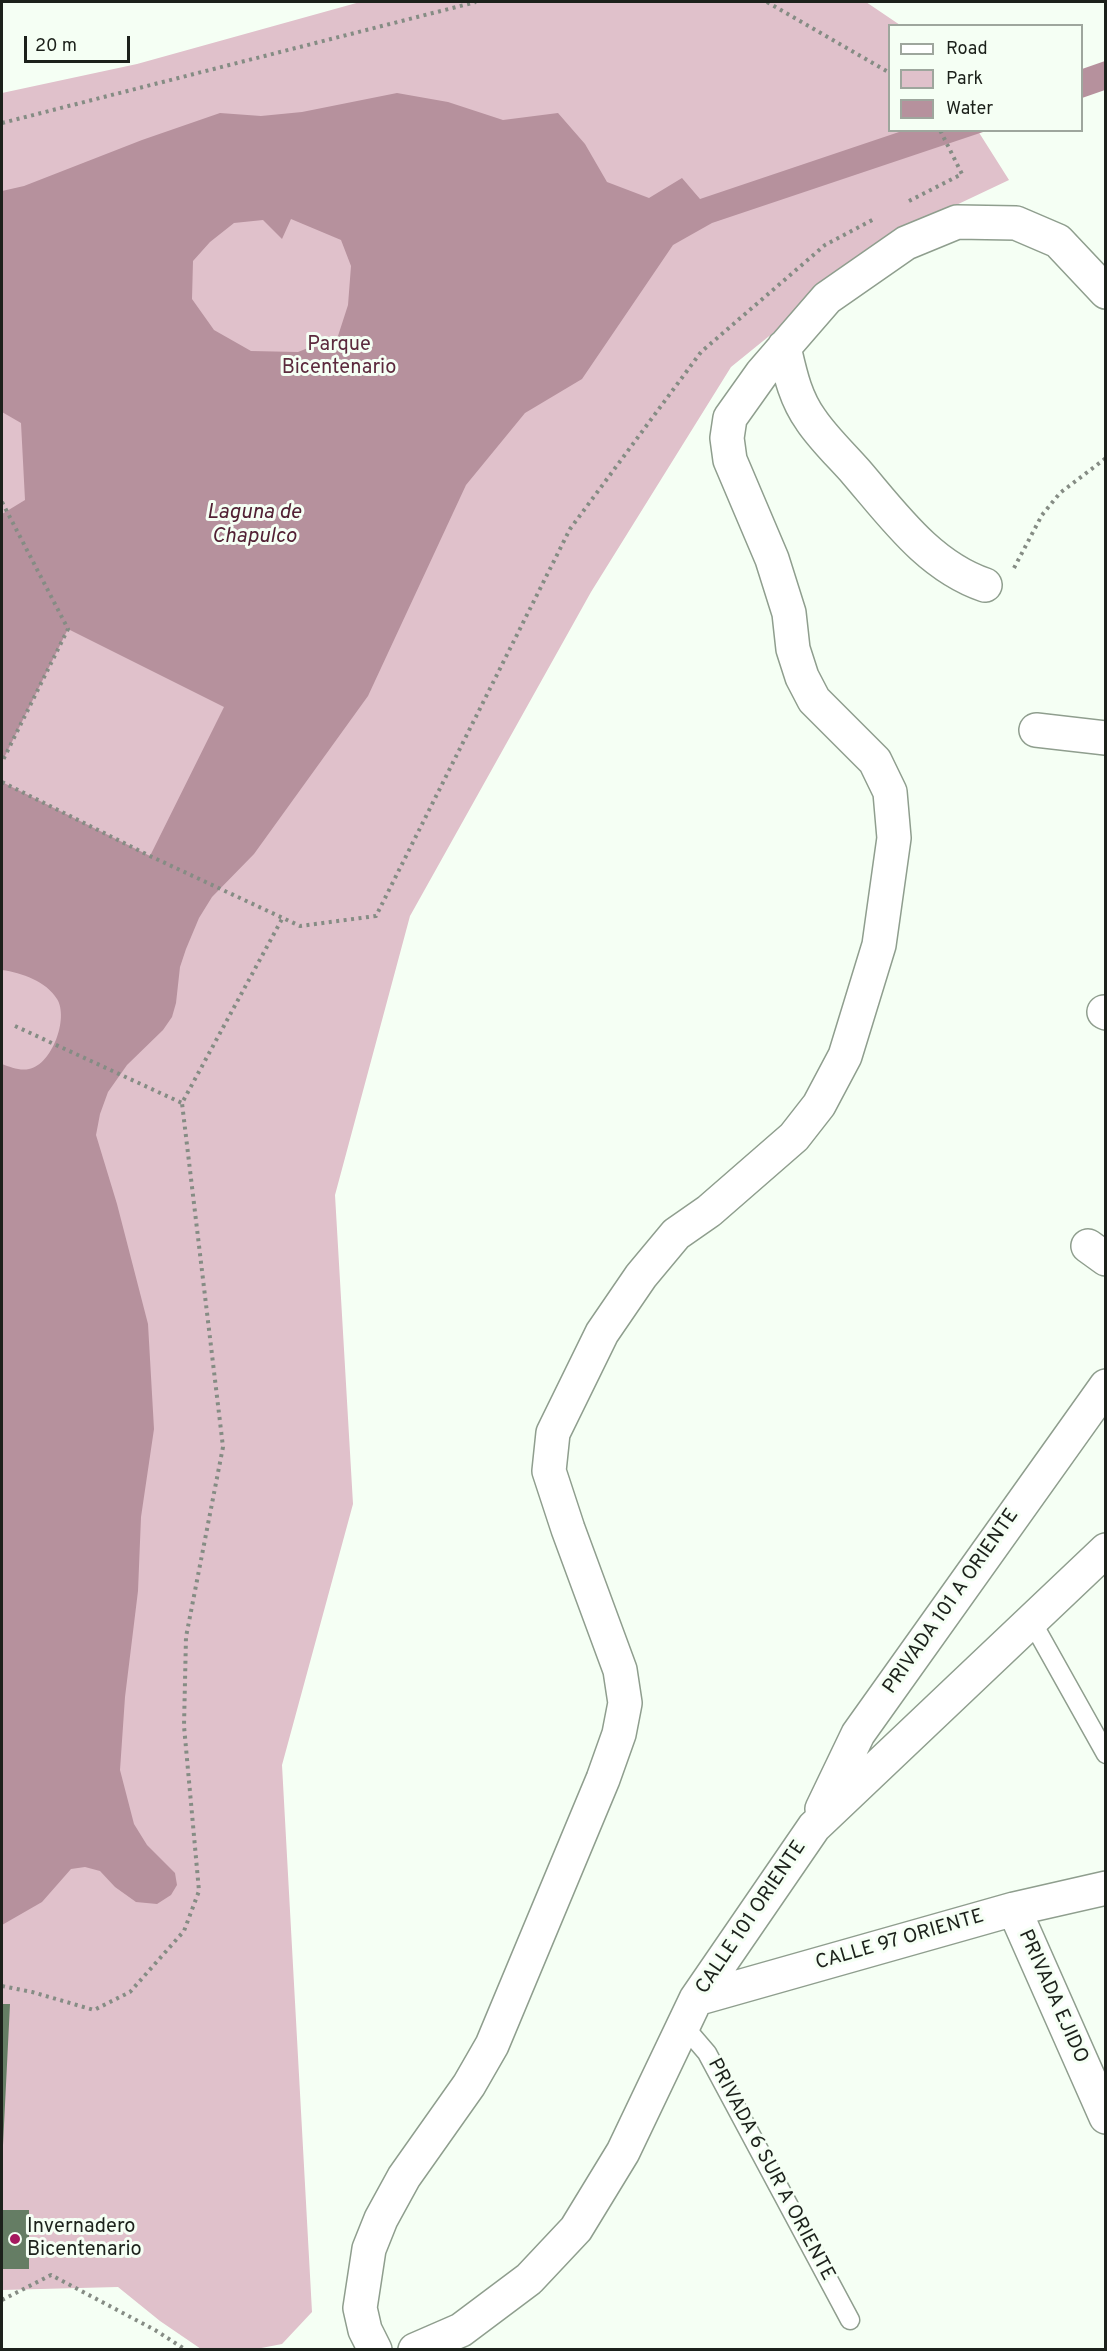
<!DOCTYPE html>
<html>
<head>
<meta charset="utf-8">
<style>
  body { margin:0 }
  #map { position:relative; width:1107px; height:2351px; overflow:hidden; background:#f5fff4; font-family:Overpass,sans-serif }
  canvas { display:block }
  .frame { position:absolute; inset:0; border:3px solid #1c211b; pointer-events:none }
  .legend { position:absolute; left:888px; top:24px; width:195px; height:108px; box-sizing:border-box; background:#f5fff4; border:2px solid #9ea69d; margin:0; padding:8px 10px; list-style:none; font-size:18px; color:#1c211b }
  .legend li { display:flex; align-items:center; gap:12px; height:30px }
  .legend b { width:30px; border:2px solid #9ea69d }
  .scale { position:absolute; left:24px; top:36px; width:106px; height:27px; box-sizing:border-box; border:3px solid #1c211b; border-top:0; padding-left:8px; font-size:18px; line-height:21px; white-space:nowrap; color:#1c211b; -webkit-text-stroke:4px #f5fff4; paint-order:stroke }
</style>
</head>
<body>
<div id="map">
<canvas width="1107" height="2351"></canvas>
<div class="frame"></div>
<ul class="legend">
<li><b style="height:8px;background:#fff"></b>Road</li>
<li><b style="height:16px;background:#e0c1cb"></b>Park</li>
<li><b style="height:16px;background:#b6919d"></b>Water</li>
</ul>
<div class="scale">20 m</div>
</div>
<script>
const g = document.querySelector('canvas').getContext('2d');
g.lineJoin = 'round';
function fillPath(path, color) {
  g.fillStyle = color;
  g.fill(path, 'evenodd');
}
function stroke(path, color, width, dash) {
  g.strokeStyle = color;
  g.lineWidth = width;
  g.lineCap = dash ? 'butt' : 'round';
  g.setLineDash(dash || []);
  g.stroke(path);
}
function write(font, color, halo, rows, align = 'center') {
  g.font = font + ' Overpass,sans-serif';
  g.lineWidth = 6;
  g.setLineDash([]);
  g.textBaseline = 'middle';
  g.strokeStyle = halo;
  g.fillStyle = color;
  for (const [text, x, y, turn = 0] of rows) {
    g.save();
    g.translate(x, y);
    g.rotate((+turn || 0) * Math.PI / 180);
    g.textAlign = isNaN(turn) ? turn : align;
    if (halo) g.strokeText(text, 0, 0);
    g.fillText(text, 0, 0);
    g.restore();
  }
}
const green = new Path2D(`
  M360,2h506l34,23 -10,1v104l88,1 31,49 -114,54 -164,133 -140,225 -181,324 -75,279 18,309 -71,261 30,547 -30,32 -26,5h-55l-41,-28 -42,-34 -116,3v-2197l135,-29z`);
const water = new Path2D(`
  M1105,61v29l-23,8v-29z
  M397,93l51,9 55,18 55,-7 27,31 22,38 42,16 33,-20 18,21 202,-68h84l-274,92 -39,22 -91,134 -57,34 -59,72 -98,211 -114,158 -42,43 -13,21 -13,31 -6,18 -4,36 -4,14 -9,13 -36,35 -19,27 -8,22 -4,21 21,69 31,120 6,105 -13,88 -3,74 -13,106 -5,73 14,54 13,21 28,28 2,12 -6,10 -14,9 -21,-2 -21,-15 -15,-16 -15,-4 -14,2 -29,33 -40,23v-861c8,3 18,7 27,5 23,-4 40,-51 28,-70 -11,-18 -35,-26 -55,-29v-188l148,74 74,-149 -156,-78 -66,133v-248l23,-14 -4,-77 -19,-11v-221l22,-5 118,-46 78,-27 41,3 41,-4zM291,219l50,21 10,26 -3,39 -10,31 -40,16 -47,-1 -37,-21 -22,-31 1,-38 17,-19 24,-19 29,-3 19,19z`);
const building = new Path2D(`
  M2,2004h8l-7,141h-1z
  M2,2210h27v59h-27z`);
const path = new Path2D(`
  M767,2l123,71
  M2,123l474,-121
  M909,201l53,-27 -22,-44
  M2,502l66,127 -66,133
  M1014,568l28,-53 18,-22 46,-35
  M2,782l148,74 150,70 76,-10 194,-387 131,-177 124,-107 51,-27
  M15,1026l167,77
  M2,1986l30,6 62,18 36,-18 54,-61 15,-40 -15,-165 2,-89 37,-190 -41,-344 100,-184
  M2,2300l49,-25 104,55 31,20`);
const lane = new Path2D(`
  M1031,1620l75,134
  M683,2025l24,28 143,267`);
const street = new Path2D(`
  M784,347c6,26 11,51 27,73 12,18 30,35 45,52 37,43 73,94 129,113
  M1036,730l70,8
  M1104,1012l2,1
  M1088,1246l18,13
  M822,1809l36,-75 248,-348
  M1014,1909l92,208
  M696,1999l318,-90 92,-21
  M375,2350l-10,-20 -5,-22 9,-59 12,-30 23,-42 65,-92 23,-40 111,-266 16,-45 6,-31 -5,-33 -52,-141 -19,-58 4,-38 49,-100 39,-57 35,-42 33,-23 85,-74 25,-32 26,-49 34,-111 15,-107 -4,-46 -15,-31 -61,-61 -12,-23 -9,-28 -4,-36 -17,-54 -42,-99 -3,-22 3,-20 32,-45 65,-75 79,-55 51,-21 59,1 42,18 48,51
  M415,2350l46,-20 68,-51 47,-50 47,-77 73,-153 118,-172 292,-277`);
const markers = [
  [15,2239,6,"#a5195e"]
];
const parkNames = [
  ["Parque",339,346],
  ["Bicentenario",339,369]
];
const streetNames = [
  ["PRIVADA 101 A ORIENTE",952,1602,-55],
  ["CALLE 101 ORIENTE",752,1918,-56],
  ["CALLE 97 ORIENTE",900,1941,-16],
  ["PRIVADA EJIDO",1052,1997,66],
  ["PRIVADA 6 SUR A ORIENTE",770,2170,62]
];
const poiNames = [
  ["Invernadero",27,2228],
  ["Bicentenario",27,2251]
];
const waterNames = [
  ["Laguna de",254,514],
  ["Chapulco",254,538]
];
fillPath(green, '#e0c1cb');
fillPath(water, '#b6919d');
fillPath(building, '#657d64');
stroke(lane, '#8f9e8e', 21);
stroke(street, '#8f9e8e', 36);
stroke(path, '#858c84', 4, [3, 4.5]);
stroke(lane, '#fff', 18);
stroke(street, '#fff', 33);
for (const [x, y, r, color] of markers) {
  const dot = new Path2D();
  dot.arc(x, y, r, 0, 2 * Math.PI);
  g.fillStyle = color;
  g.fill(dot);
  stroke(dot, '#f5fff4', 2);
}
write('20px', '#5c2a3d', '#f5fff4', parkNames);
write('20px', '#1c211b', '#f5fff4', streetNames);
write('20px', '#1c211b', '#f5fff4', poiNames, 'left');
write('italic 21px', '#522134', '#f5fff4', waterNames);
</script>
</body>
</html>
